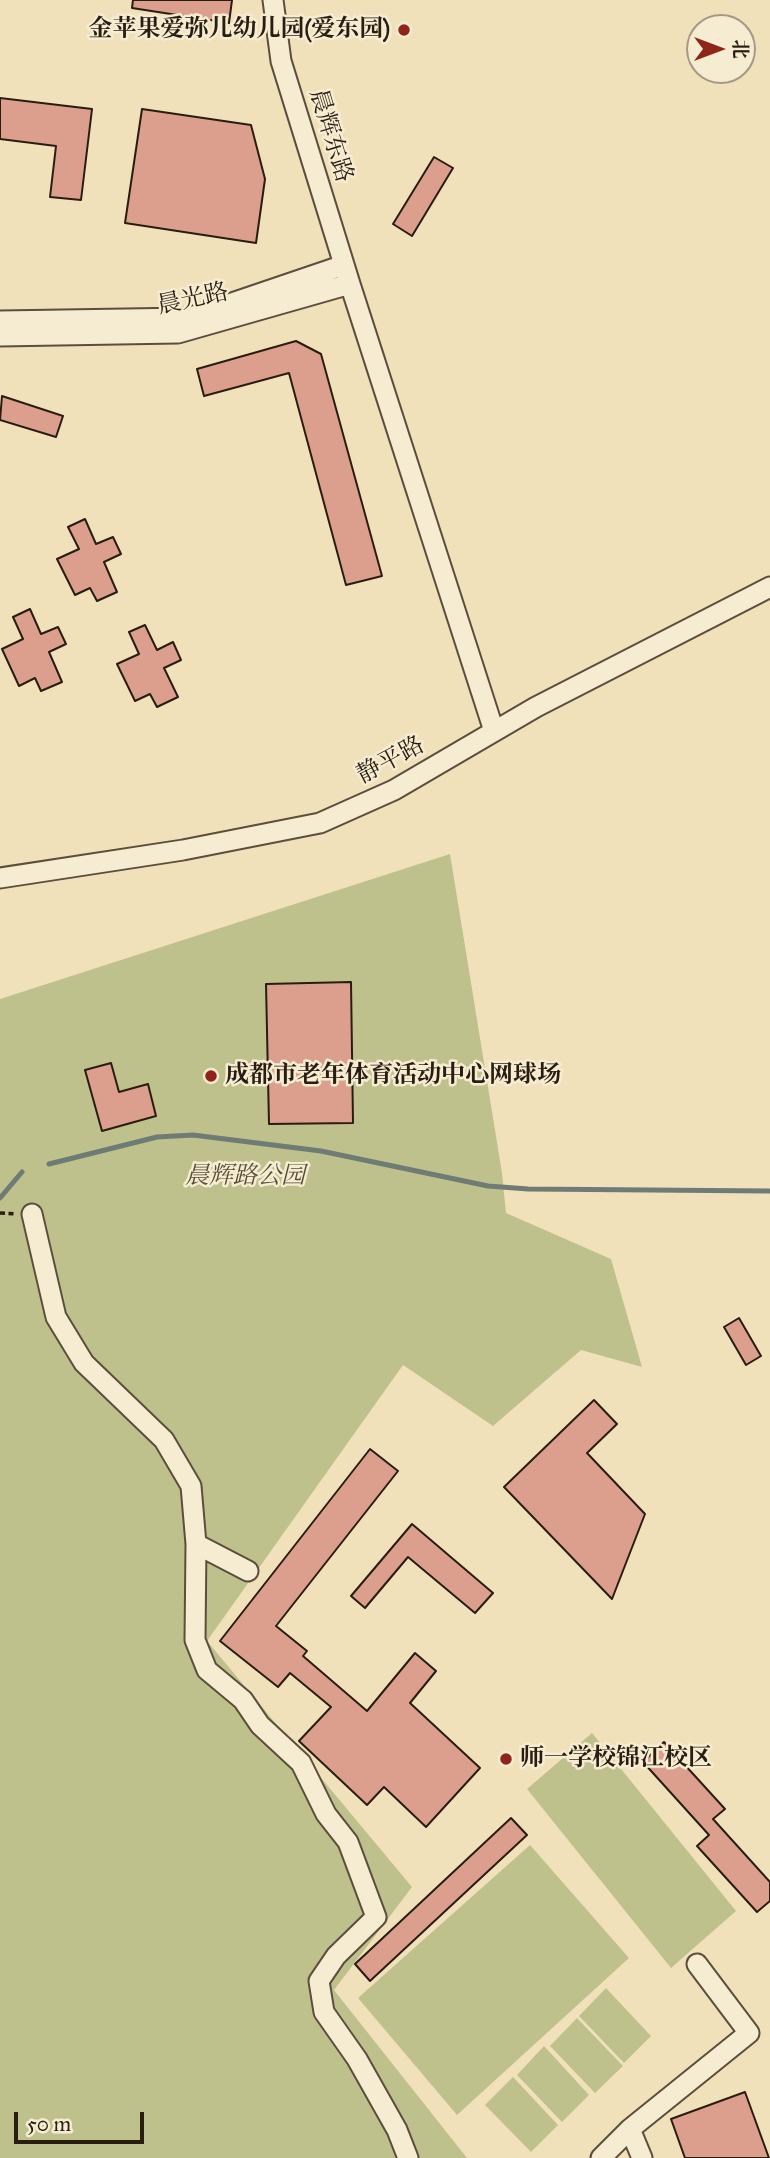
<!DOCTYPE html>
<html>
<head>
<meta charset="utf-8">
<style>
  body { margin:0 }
  #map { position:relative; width:770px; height:2158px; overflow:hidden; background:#f1e1ba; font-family:"IM FELL Great Primer","Noto Serif SC",serif }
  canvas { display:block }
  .north { position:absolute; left:686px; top:14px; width:70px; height:70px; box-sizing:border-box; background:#f6ecd2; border:2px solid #a49985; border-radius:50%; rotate:90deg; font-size:19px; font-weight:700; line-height:28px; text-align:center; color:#291d12 }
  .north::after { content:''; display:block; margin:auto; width:24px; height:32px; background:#8f2418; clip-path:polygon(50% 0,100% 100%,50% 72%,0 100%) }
  .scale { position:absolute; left:14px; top:2112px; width:130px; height:32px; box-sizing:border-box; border:4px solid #291d12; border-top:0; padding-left:9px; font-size:21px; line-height:24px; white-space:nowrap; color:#291d12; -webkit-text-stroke:5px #f6ecd2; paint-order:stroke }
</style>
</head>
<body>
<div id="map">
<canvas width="770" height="2158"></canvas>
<div class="north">北</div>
<div class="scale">50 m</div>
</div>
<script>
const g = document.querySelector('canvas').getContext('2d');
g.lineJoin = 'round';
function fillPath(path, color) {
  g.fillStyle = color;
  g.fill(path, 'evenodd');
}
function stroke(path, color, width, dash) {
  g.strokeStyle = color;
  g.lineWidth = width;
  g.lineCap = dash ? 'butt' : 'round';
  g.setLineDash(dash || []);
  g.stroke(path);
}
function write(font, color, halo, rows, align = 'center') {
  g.font = font + ' "IM FELL Great Primer","Noto Serif SC",serif';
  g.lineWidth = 5;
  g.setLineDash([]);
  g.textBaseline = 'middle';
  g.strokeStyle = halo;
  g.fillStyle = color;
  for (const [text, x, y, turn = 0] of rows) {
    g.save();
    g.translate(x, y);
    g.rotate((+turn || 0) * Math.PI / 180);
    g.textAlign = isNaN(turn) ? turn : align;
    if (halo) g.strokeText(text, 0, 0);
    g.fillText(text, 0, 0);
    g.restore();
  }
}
const green = new Path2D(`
  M450,854l52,319 4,40 105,46 31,108 -61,-17 -88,76 -90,-61 -196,276 205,246 -78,103 133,168h-467v-1159z
  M592,1733l144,178 -65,57 -144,-179z
  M530,1845l99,113 -172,157 -99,-117z
  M606,1988l45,48 -27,27 -45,-47z
  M577,2018l46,48 -28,27 -45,-47z
  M544,2046l45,49 -27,27 -45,-47z
  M513,2077l45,48 -27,27 -46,-47z`);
const stream = new Path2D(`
  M49,1164l108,-27 36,-2 128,16 167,35 40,3 242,2
  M0,1198l22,-26`);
const building = new Path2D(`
  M133,0h99l-3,23 -97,-15z
  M0,98l92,11 -11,91 -31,-3 6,-51 -56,-7z
  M142,109l109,16 14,54 -9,64 -131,-20z
  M434,157l19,11 -41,68 -19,-12z
  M296,341l25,13 61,222 -36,9 -57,-212 -85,23 -7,-27z
  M2,396l61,20 -7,21 -56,-17z
  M85,519l11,25 17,-7 8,17 -17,8 13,30 -20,9 -7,-13 -15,7 -18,-36 22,-10 -11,-22z
  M30,609l11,25 17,-7 8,17 -17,8 13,30 -21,9 -6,-13 -16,8 -17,-37 21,-10 -10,-22z
  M145,625l12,25 16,-8 8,18 -17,8 14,29 -21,10 -7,-13 -15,7 -18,-37 22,-10 -10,-22z
  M351,982l2,141 -84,1 -3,-140z
  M111,1063l8,29 29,-8 8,32 -54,15 -17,-61z
  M739,1318l22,38 -15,9 -22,-38z
  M594,1400l23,24 -30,29 58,61 -33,85 -108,-112z
  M370,1449l28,22 -122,155 31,25 -4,5 64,55 48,-58 21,18 -26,32 70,65 -54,59 -42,-40 -17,18 -68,-64 32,-34 -41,-34 -12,14 -58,-46z
  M412,1524l81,69 -18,20 -67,-56 -43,51 -14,-12z
  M664,1742l61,67 -12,10 57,63v19l-13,11 -60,-66 12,-11 -66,-73z
  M511,1818l16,17 -157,146 -15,-17z
  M745,2092l24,66h-84l-14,-39z`);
const path = new Path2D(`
  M0,1213l16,1`);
const minor = new Path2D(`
  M273,0l8,61 69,223 144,447
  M0,321l188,-3 156,-53
  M0,336l178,-3 172,-49
  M0,878l183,-28 137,-27 74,-33 142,-83 234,-120
  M32,1214l24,103 28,46 80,77 27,46 5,58 -1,96 12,30 36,30 17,25 41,38 25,51 22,28 28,75 -40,39 -17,25 5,31 33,47 40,71 11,28
  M196,1544l52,27
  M630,2129l119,-96 -52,-69
  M601,2158l29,-29 12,29`);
const markers = [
  [404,30,7,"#8f2418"],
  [211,1076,7,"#8f2418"],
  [506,1759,7,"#8f2418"]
];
const poiNames = [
  ["金苹果爱弥儿幼儿园(爱东园)",390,30,"right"],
  ["成都市老年体育活动中心网球场",225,1076],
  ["师一学校锦江校区",520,1759]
];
const streetNames = [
  ["晨辉东路",330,136,73],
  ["晨光路",193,300,-12],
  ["静平路",391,761,-28]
];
const parkNames = [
  ["晨辉路公园",245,1177]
];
fillPath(green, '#bfc18c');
stroke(stream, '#6f7c76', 5);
fillPath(building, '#dc9f8d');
stroke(building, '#291d12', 2);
stroke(minor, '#5b4e3c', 23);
stroke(path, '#291d12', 3.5, [5, 3.5]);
stroke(minor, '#f6ecd2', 19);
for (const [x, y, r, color] of markers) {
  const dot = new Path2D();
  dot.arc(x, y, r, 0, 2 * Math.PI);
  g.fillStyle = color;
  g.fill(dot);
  stroke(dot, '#f6ecd2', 2.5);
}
write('bold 24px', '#291d12', '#f6ecd2', poiNames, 'left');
write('24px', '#291d12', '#f6ecd2', streetNames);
write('italic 24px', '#564e37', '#f6ecd2', parkNames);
</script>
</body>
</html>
